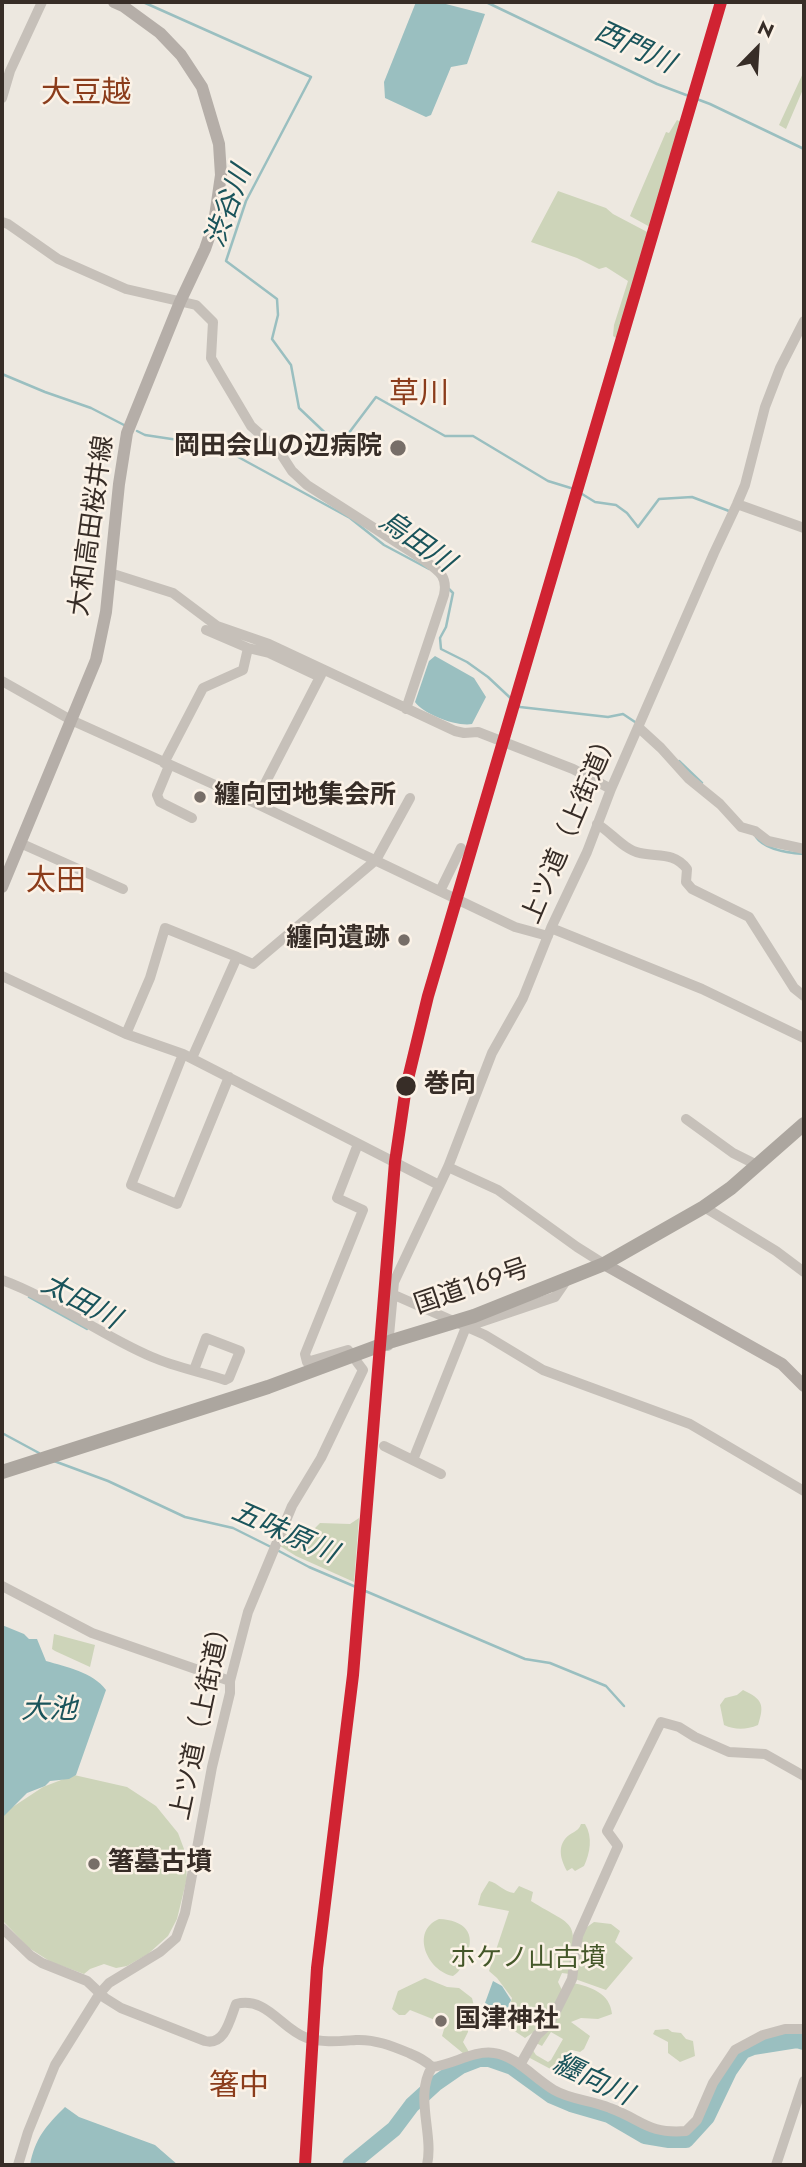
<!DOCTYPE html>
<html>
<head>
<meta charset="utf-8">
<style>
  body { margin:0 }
  #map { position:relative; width:806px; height:2167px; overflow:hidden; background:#ede8e0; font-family:Jost,sans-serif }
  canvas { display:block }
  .frame { position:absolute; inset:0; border:4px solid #372d27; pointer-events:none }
  .north { position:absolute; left:722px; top:14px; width:70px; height:70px; -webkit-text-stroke:5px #fbf2e7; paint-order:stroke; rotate:24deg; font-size:19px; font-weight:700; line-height:28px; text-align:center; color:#372d27 }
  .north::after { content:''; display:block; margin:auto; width:24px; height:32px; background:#372d27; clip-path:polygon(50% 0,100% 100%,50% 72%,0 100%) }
</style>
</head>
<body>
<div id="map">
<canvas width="806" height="2167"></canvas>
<div class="frame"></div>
<div class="north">N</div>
</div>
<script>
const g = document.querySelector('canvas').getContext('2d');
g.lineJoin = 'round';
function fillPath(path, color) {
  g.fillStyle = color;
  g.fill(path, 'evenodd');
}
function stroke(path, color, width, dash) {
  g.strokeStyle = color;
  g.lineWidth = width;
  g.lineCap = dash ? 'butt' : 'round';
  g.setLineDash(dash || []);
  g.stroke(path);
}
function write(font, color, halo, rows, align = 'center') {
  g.font = font + ' Jost,"Noto Sans JP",sans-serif';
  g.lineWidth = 5;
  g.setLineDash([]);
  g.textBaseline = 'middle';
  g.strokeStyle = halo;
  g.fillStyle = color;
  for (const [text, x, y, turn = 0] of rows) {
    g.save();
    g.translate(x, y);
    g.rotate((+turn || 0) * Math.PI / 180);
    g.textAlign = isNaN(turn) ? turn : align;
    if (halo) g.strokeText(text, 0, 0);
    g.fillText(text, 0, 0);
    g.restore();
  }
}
const green = new Path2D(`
  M804,71v16l-18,42 -7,-4z
  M677,120l4,2v2l-31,103 -20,-11 36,-84 3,1z
  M558,191l48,17 7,6 38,20 -32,106 -6,-4 1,-11 14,-44 -22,-14 -7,2 -22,-11 -46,-16z
  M359,1518l-5,64 -58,-26 -16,-10 8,-19 20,8 12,-12 30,1z
  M54,1634l41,11 -5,22 -35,-16 -3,-2z
  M743,1690c19,9 22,14 15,35 -12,5 -23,5 -34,0l-4,-20 5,-7 12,-3z
  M74,1775l53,12 29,19 22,27 6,16 3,29 -10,41 -9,17 -20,18 -21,12 -11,2 -12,-4 -14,5 -6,5 -33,-12 -22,-14 -27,-28v-106l41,-27z
  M581,1824h4c8,13 5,29 -1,42l-9,5 -3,-3 -5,3c-5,-9 -10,-22 -2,-32 5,-7 13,-6 16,-15z
  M489,1881c9,2 15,11 25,12l5,-7 14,6 -2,9c45,28 46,16 39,73l-8,-1 -4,9 5,10 10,-9c18,4 37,10 39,31l-14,5 -17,-1 -10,4 19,14 -6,13 -4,3 -8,-2 -14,23 -30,-16 4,-8 4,6 12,7 3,-2 12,-21 -12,-7 -9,14 -6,-3 8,-18 -19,13 -21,-14 8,-26 -15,-20 -8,-7 20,-60 -31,-6 3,-11z
  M439,1919c25,1 38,14 27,37 -3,8 -5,15 -13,20 -26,-5 -43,-45 -14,-57z
  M594,1922l17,2 9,7 -5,11 18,16 -27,32 -31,-11 8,-49z
  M425,1978l22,9 12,1 13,10 2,8 -5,10 -1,16 -5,10 6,10 -5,2 -22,-18 5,-17 -10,-4 -2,5 -25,-10 -5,5h-6l-7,-6 6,-18z
  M668,2029l4,3 9,1 5,6 7,2 2,15 -15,6 -12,-9v-11l-15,-8 2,-4z`);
const water = new Path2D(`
  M416,2h22l47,12 -18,50 -16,3 -20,48 -5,2 -41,-19 -1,-16z
  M435,656l39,22 12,19 -14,27c-15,3 -49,-10 -57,-22l14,-41z
  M2,1625l22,9 5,5h8l9,22c20,6 47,11 60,29l-30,85 -7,4 -19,2 -5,5 -18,7 -25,25z
  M493,1981l9,5 9,14 -8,21c-10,0 -13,-10 -18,-18z
  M65,2107l14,10 76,28 23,20h-148c5,-27 16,-39 35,-58z`);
const stream = new Path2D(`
  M143,2l168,75 -65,124 -20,60 51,38 1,16 -6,24 19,26 8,43 40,38 37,-49 69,39h28l75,45 26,8 21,13 21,3 11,8 11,14 21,-28 33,-2 37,14
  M486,2l171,82 53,20 94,45
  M2,374l43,18 46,16 33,17
  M137,431l8,4 73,11 132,72 34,27 45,24
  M449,589l4,4 -7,34 -6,11 1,11 26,13 21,15 32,30 88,10 15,-3 15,10
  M679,761l23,22
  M756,837c9,13 34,16 48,17
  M29,1297l58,32
  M2,1433l37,20
  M54,1461l54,20 77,36 48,11 38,19
  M277,1550l32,17 216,92 25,4 56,23 18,20`);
const river = new Path2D(`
  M350,2165l44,-36 18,-24 23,-21 26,-18 18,-7h10l23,8 40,29 19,8 38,11 36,21 24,4h17l21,-23 22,-46 14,-20 10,-4 44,-7 7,2`);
const minor = new Path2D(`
  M2,98l8,-27 32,-69
  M2,222l6,2 50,35 68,30 70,16 17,17 -2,36 8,14 32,54 28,25 13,20 15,14 117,75c15,11 24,16 20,35l-38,114
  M737,504l67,24
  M110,573l63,20 44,33 52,18 186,87 9,2 14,-1 95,37 38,20
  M206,630l42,18
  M2,681l69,39 184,83 260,124 33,9
  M638,727l23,21 27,30 32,26 21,23 14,4 13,10 36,8
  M164,763l39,-75 40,-18 5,-22 21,5 51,24
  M169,766l-12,29 3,7 32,16
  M255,803l67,-130
  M597,824c14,8 27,26 43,29 18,4 34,-1 47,16l-1,13 6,7 57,28 45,71 10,8
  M20,843l103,46
  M440,891l21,-43
  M551,928l151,61 102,49
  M2,976l124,58 57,20 256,131
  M126,1034l24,-56 15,-50 72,29
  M183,1054l-52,131 46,19 52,-127
  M192,1058l45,-101 16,7 123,-104 34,-62
  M686,1119l47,34 24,12
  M448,1167l50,23 79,57 27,17
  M704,1207l72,44 28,21
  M2,1280c52,19 98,55 150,77 23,10 49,15 73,23l4,-2 11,-27 -34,-13 -12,32
  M392,1294l93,41 58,35 147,54 114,67
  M388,1346l6,-64 54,-115 44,-114 31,-55 28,-70 36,-76 24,-63 103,-236 23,-49 8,-19 20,-78 15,-39 24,-47
  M384,1446l57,28
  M413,1460l53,-133 89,-30 11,-16
  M2,1586l90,47 138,48
  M2,1928l29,28 11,7 45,18 18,17 16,10 84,33c20,5 25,-22 31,-37 31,-8 45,25 71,34 16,5 33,3 49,2 19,-1 36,6 53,13 9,4 16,7 23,14
  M520,2065l17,-30 13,-12 22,-44 6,-43 40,-90 -11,-15 54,-109 18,5 16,10 34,15 36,2 39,22
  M432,2067c21,-2 41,-17 62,-14 21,2 42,27 60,37 17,10 37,10 56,18 33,12 37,26 76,23l11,-11 16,-37 22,-33 28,-15 22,-6h19
  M18,2165l10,-33 27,-67 45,-72 9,-10 51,-31 16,-14 9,-25 27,-146 18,-74v-12l18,-69 44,-106 29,-48 42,-88 -15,-20 -41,12 -2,-8 58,-144 -26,-12 21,-54
  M427,2165c7,-31 -13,-69 5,-98
  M776,2165l28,-84`);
const major = new Path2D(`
  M2,887l94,-227 10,-48 13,-128 8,-51 53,-131 25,-53 9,-26 7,-48 -2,-31 -17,-57 -21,-32 -21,-22 -37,-27 -9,-4
  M604,1264l178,100 22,22`);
const highway = new Path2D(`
  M2,1472l266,-85 124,-46 82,-25 130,-52 100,-57 27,-19 73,-64`);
const rail1 = new Path2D(`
  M305,2165l12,-197 36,-293 42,-513 11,-75 22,-91 293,-994`);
const markers = [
  [398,448,9,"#776e68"],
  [200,797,7,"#776e68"],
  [404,940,7,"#776e68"],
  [406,1086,11,"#372d27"],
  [94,1864,7,"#776e68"],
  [441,2021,7,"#776e68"]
];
const poiNames = [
  ["岡田会山の辺病院",382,448,"right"],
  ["纏向団地集会所",214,797],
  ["纏向遺跡",390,940,"right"],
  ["箸墓古墳",108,1864],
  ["国津神社",455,2021]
];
const streetNames = [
  ["大和高田桜井線",93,526,-82],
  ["上ツ道（上街道）",572,827,-67],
  ["国道169号",472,1288,-19],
  ["上ツ道（上街道）",203,1718,-78]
];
const stopNames = [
  ["巻向",424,1086]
];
const parkNames = [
  ["ホケノ山古墳",528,1960]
];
const waterNames = [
  ["西門川",634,49,25],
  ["渋谷川",230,207,-70],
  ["烏田川",416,543,35],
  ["太田川",80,1303,28],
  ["五味原川",284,1534,24],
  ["大池",49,1711],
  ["纒向川",592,2081,25]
];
const quarterNames = [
  ["大豆越",86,95],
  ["草川",419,396],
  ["太田",56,883],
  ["箸中",239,2088]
];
fillPath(green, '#cdd4b9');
fillPath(water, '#9abfc0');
stroke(stream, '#9abfc0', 2.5);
stroke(river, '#9abfc0', 16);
stroke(minor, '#c6c0b9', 10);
stroke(major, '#b5aea8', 12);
stroke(highway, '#aca69f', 14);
stroke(rail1, '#d02332', 12);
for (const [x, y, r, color] of markers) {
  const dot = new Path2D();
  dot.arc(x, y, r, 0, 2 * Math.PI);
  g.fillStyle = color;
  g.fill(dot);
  stroke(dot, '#fbf2e7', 2.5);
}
write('bold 26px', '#372d27', '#fbf2e7', poiNames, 'left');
write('26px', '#372d27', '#fbf2e7', streetNames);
write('bold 26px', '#372d27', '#fbf2e7', stopNames, 'left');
write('26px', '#445729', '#fbf2e7', parkNames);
write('italic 28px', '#1a545b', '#fbf2e7', waterNames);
write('30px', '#8b3c1b', '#fbf2e7', quarterNames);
</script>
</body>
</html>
